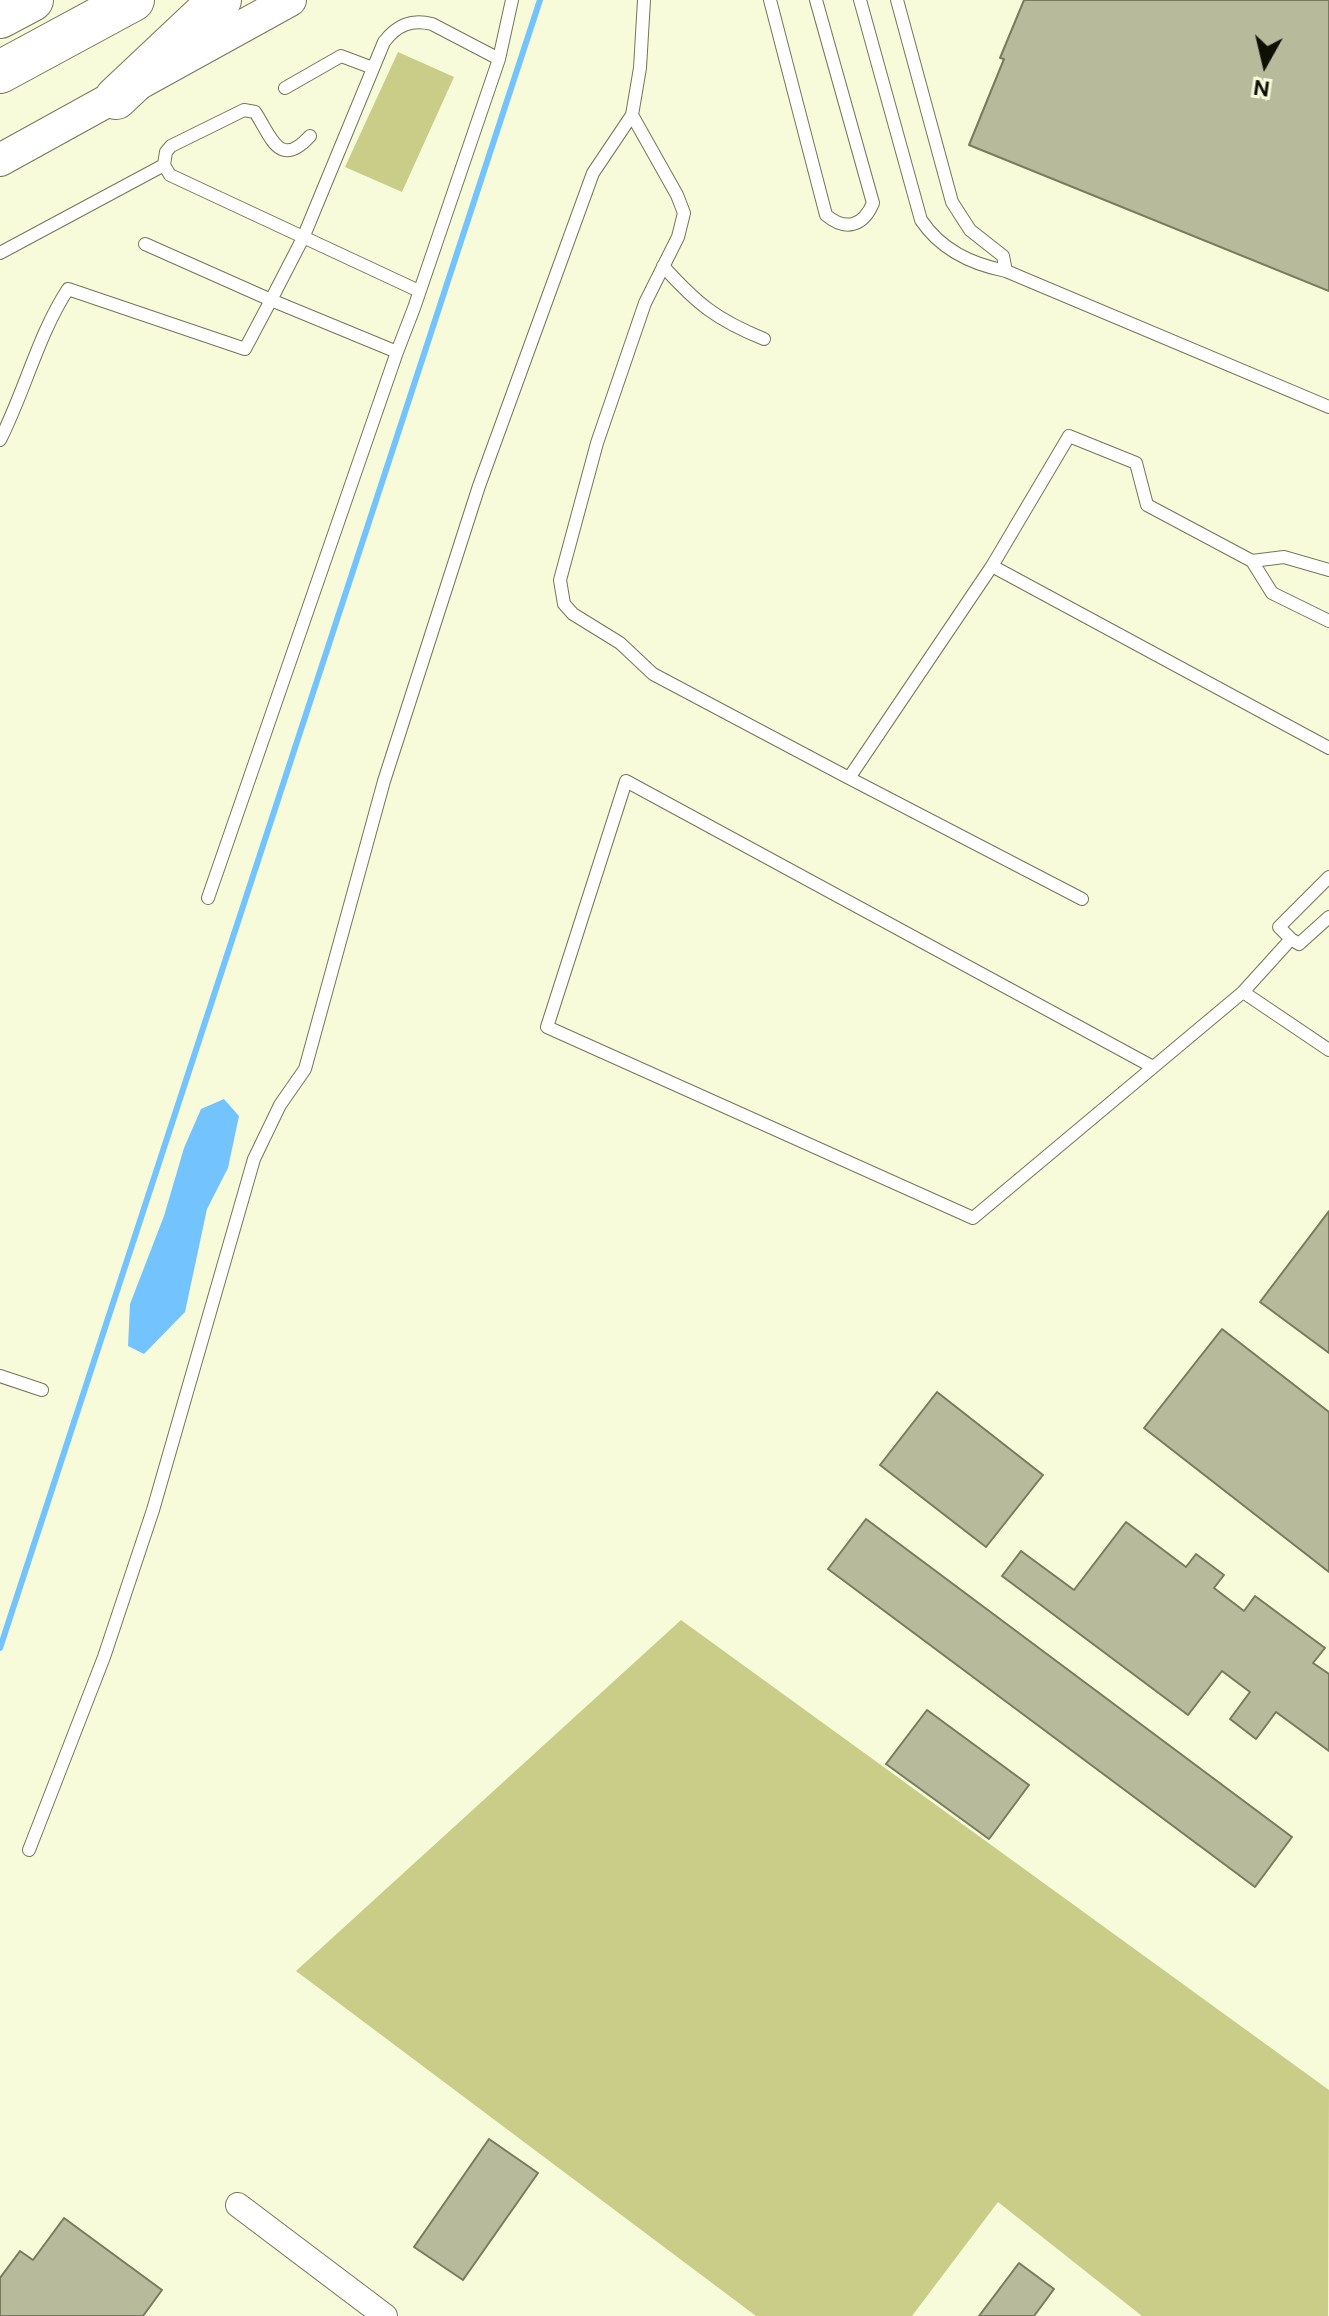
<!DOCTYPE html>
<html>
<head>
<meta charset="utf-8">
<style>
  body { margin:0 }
  #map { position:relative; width:1329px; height:2316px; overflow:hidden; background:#f8fbda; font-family:"DM Sans",sans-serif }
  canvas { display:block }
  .north { position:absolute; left:1225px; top:24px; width:80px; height:80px; -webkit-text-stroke:6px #f8fbda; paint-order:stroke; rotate:188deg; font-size:22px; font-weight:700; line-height:32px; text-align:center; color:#0e0f05 }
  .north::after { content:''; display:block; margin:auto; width:28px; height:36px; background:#0e0f05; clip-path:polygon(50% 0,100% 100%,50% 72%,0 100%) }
</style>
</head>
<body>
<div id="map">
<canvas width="1329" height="2316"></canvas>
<div class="north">N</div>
</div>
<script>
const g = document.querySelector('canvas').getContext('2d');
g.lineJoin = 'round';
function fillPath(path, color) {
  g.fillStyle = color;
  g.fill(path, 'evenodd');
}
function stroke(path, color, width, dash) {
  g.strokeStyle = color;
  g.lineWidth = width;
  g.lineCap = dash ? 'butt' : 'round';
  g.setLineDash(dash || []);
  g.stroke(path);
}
const green = new Path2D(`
  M398,52l56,25 -52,115 -57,-25z
  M681,1620l648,470 -1,226h-186l-144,-114 -86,114h-156l-460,-345z`);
const water = new Path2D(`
  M224,1099l15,17 -11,52 -21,41 -22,103 -41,42 -16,-8 2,-42 34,-88 20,-68 17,-39z`);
const stream = new Path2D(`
  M0,1648l540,-1648`);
const building = new Path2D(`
  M1024,0h305v291l-360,-146 35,-86 -4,-1z
  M1329,1211v142l-69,-51z
  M1222,1329l107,83v160l-185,-144z
  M937,1392l106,83 -57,72 -106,-82z
  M866,1519l426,318 -37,50 -427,-318z
  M1126,1522l60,45 10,-13 28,21 -10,13 30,23 11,-15 70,52 -12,15 16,11v77l-53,-39 -20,27 -26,-20 20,-27 -28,-21 -34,44 -186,-139 19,-25 53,39z
  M927,1710l102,75 -40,54 -103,-75z
  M489,2139l49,34 -75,107 -49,-33z
  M64,2218l98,72 -19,26h-143v-38l20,-27 13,9z
  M1019,2263l35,26 -20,27h-55z`);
const lane = new Path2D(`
  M770,0l56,215c19,16 37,12 47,-12l-57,-203
  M860,0l61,220c20,30 50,44 85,51l323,136
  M897,0l55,202 18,28 33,26 3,15
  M285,88l56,-32 32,12
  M632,115l45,80 7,18 -6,24 -33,66 -48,140 -37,137 4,24 9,10 47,29 33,31 196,104
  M310,136c-31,34 -39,0 -55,-24l-11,-2 -73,36 -5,6 -2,13 6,10 249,116
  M145,244l126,56 32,-62 81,-196c13,-17 27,-23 48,-18l67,35
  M0,253l164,-88
  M663,266c34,38 54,54 101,73
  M397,352l17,-44 85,-249 13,-59
  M0,440c25,-49 38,-105 68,-151l177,60 26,-49 126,52 -189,546
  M1252,561l32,-4 45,13
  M992,566l77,-130 67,27 11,42 105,56 20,32 57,28
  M1082,899l-233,-121 143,-212 337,182
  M1291,939l-12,-12 50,-50
  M1243,992l48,-53 8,5 30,-27
  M1153,1067l-527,-286 -79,246 426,191 270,-226 86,58
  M0,1376l42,14
  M29,1850l75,-193 49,-147 101,-351 26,-54 25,-36 79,-288 95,-295 114,-313 39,-58 8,-47 4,-68`);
const street = new Path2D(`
  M238,2205l147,111`);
const secondary = new Path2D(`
  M0,160l290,-160`);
const highway = new Path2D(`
  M0,17l32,-17
  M0,72l133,-72
  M116,98l104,-98`);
fillPath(green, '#cacd88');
fillPath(water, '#73c3ff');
stroke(stream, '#73c3ff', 6);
fillPath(building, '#b8ba9c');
stroke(building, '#797b5e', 2);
stroke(lane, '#747659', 14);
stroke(street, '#747659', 26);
stroke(secondary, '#747659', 34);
stroke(highway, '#747659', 44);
stroke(lane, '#fff', 12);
stroke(street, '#fff', 24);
stroke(secondary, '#fff', 32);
stroke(highway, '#fff', 42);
</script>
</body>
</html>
